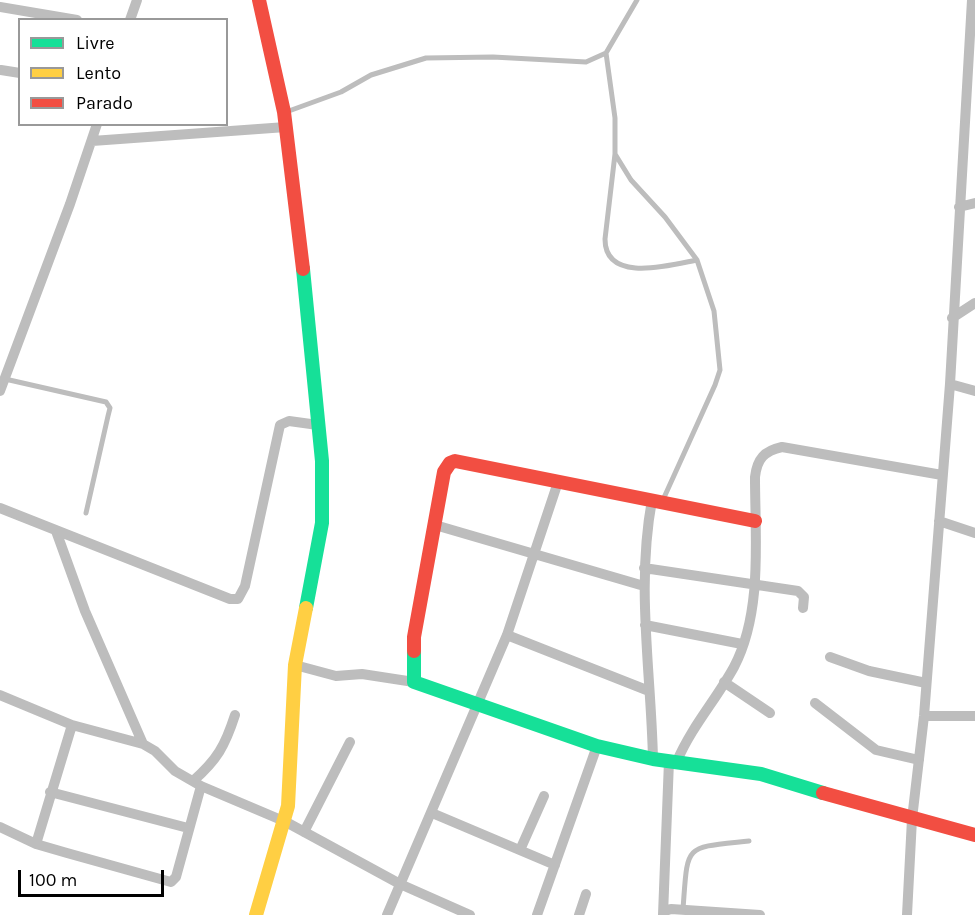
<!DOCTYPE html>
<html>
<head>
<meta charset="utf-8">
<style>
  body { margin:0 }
  #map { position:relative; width:975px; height:915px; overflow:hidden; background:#fff; font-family:Karla,sans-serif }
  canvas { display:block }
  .legend { position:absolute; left:18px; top:18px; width:210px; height:108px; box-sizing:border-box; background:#fff; border:2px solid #999; margin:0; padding:8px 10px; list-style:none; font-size:18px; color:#000 }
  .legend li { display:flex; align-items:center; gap:12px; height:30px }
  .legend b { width:30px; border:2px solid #999 }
  .scale { position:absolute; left:18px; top:870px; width:146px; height:27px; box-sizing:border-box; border:3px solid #000; border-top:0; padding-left:8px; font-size:18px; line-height:21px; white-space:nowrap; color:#000; -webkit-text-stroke:4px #fff; paint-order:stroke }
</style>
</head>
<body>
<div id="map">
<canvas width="975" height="915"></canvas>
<ul class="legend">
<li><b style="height:8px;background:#16e098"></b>Livre</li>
<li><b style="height:8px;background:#ffcf43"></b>Lento</li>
<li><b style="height:8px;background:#f24e42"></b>Parado</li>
</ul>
<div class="scale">100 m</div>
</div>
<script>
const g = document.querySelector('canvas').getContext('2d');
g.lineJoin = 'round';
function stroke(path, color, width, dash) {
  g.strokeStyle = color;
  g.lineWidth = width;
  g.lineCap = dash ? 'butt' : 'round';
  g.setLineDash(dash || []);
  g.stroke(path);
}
const lane = new Path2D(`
  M606,53l31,-53
  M286,112l55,-20 30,-17 55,-17 67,-1 93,5 20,-9 9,65v36l16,26 34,37 32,43 17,51 6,59 -5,15 -53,117
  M615,154l-10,85c0,45 66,26 92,21
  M5,379l101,23 4,6 -2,8 -22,97
  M683,909c5,-66 0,-61 66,-68`);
const street = new Path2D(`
  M0,7l77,13
  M130,20l7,-20
  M1,70l19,3
  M92,141l194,-14
  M959,207l16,-4
  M952,318l23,-15
  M950,384l25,7
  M0,391l70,-187 27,-80
  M652,500c-16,87 -1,171 1,259
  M0,508l230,91h8l7,-13 35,-161 9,-4 29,4
  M939,521l36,12
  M435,525l209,61
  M56,531l29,80 58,133
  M644,568l154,23 6,6 -1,11
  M645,625l97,19
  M507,635l142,56
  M830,657l39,14 57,12
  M295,665l41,11 26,-2 52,8
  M724,682l46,31
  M0,695l72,30 71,19 12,7 20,20 26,15 85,36 114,62 70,31
  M815,703l61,47 43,10
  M924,716h51
  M677,761c15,-35 39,-61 57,-94 29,-55 21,-130 21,-190 2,-18 9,-26 27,-30l160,28
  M193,781c24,-21 32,-35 42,-66
  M50,792l138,36
  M432,813l123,52
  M0,827l36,17 31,9 104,29 5,-5 25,-91
  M304,832l46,-90
  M36,844l36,-119
  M520,850l24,-54
  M665,911l6,-2 89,6
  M387,915l120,-280 51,-153
  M537,915l60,-169
  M579,915l7,-21
  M663,915l6,-154
  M907,915l5,-96 12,-103 26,-332 22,-384`);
const fast = new Path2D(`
  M303,269l19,192v62l-16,85
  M414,651v31l183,64 56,13 108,15 62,19`);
const slow = new Path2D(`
  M256,915l32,-109 7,-141 11,-57`);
const jam = new Path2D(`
  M259,0l25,112 19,157
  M414,651v-14l30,-165 6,-9 5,-2 300,60
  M823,793l152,42`);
stroke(lane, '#bdbdbd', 5);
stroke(street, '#bdbdbd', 10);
stroke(fast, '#16e098', 14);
stroke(slow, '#ffcf43', 14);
stroke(jam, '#f24e42', 14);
</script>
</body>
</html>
